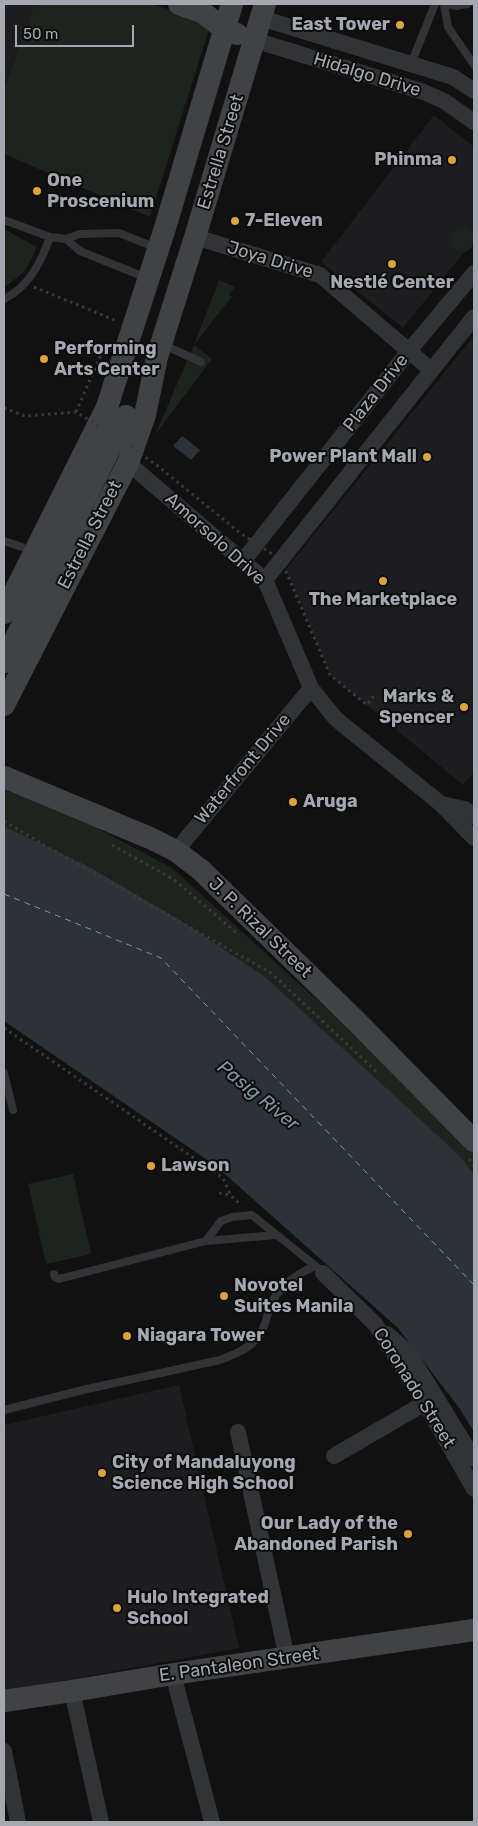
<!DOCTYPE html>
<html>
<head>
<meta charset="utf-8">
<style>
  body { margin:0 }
  #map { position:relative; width:478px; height:1826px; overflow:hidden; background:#111112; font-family:Rubik,sans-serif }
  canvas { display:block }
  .frame { position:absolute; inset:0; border:5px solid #a3a8b1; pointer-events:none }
  .scale { position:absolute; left:15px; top:25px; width:119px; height:22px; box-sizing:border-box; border:2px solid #a3a8b1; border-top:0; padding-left:6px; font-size:15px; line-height:18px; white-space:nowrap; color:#a3a8b1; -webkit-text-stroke:4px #0c0c0d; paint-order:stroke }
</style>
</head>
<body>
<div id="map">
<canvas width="478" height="1826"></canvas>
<div class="frame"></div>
<div class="scale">50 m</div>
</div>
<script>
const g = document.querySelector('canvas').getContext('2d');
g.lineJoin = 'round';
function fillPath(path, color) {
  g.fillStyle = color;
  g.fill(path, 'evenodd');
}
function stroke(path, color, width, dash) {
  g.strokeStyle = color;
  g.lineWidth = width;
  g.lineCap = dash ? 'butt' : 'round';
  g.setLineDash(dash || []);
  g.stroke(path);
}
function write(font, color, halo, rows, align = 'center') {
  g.font = font + ' Rubik,sans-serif';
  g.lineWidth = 4;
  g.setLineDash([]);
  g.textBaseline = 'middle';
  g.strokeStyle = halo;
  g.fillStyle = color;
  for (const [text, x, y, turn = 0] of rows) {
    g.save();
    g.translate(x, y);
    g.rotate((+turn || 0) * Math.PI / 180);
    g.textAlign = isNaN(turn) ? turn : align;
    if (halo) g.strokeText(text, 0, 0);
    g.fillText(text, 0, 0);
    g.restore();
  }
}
const built = new Path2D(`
  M4,4h30l-30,84z
  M434,115l40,32v93l-71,88 -82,-66z
  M474,336v436l-11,13 -133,-110 -44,-106z
  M179,1385l60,263 -235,44v-267z`);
const green = new Path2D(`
  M34,4h118l59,19 -61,194 -146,-63v-65z
  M450 240a12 12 0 1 1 24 0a12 12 0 1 1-24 0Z
  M4,229l33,18 -12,24 -21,17z
  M219,280l16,7 -6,8 3,1 -38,49 18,14 -57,76 39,-90z
  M4,789l91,38 77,41 211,192 81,82 10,12v20l-13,-17 -278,-235 -93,-55 -86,-41z
  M73,1174l18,80 -45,10 -18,-80z`);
const water = new Path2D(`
  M182,436l18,14 -9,10 -18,-14z
  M4,826l86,41 93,55 82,55 196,180 13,17v258l-14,-23 -62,-81 -182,-162 -212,-145z`);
const ferry = new Path2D(`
  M4,894l157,64 313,327`);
const path = new Path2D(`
  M34,287l83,34
  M76,412l30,-69
  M4,821l40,24 227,128 108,101
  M112,845l61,34 66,56
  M4,1028l219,150 8,18 10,9
  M469,1159l5,7
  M219,1193l11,2`);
const lane = new Path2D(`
  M444,4l4,23 26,38
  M446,4l10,2 11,-2
  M411,64l24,-60
  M4,220l46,17 16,2 14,-5 39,-1 38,15
  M66,239l14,12 67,27
  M4,299c25,-12 37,-37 46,-62
  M162,344l39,18
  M4,541l18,6
  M4,1073l9,37
  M206,1241l15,-20 11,-4 20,-2 66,53
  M54,1274l1,3 4,2 147,-38 70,-6
  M4,1410l83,-21 133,-29c15,-6 29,-11 39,-24 6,-8 8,-21 11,-29 7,-20 27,-33 45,-41`);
const street = new Path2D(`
  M261,18l192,59 21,14
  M254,40l170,52 20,9 30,21
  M195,237l125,38 111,95
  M128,463l137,117 46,108 25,31 105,85 33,34
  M243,561l166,-210 65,-78
  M265,580l209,-263
  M441,804l24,5 9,7
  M176,851l135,-163
  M323,1273l52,51 50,79 49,86
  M387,1334l21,18 66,107
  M238,1432l49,226
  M334,1456l91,-53
  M173,1674l39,148
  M72,1691l29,131
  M4,1751l14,71`);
const secondary = new Path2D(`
  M179,4l23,8 22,17 13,5
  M4,613l103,-206 58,-179 67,-224
  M4,705l124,-242 17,-48 12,-58 38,-120 70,-233
  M4,777l146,61 26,13 25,19 156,152 117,119
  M4,1701l68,-10 101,-17 301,-44`);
const pathBridge = new Path2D(`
  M4,408l21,8 51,-4 24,15
  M130,446l29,21 80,65 42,28 49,115 37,30 8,-11
  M4,686l3,-7`);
const secondaryBridge = new Path2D(`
  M4,662l122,-246`);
const markers = [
  [400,25,5,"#dea33c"],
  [452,160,5,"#dea33c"],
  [37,191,5,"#dea33c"],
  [235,221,5,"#dea33c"],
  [392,264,5,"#dea33c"],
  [44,359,5,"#dea33c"],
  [427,457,5,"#dea33c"],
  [383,581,5,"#dea33c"],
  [464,707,5,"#dea33c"],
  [293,802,5,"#dea33c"],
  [151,1166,5,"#dea33c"],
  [224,1296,5,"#dea33c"],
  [127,1336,5,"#dea33c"],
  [102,1473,5,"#dea33c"],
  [408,1534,5,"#dea33c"],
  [117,1608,5,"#dea33c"]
];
const poiNames = [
  ["East Tower",390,25,"right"],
  ["Phinma",442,160,"right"],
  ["One",47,181],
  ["Proscenium",47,202],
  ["7-Eleven",245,221],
  ["Nestlé Center",392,283,"center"],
  ["Performing",54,349],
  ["Arts Center",54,370],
  ["Power Plant Mall",417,457,"right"],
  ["The Marketplace",383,600,"center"],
  ["Marks &",454,697,"right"],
  ["Spencer",454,718,"right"],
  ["Aruga",303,802],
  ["Lawson",161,1166],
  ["Novotel",234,1286],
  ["Suites Manila",234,1307],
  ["Niagara Tower",137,1336],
  ["City of Mandaluyong",112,1463],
  ["Science High School",112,1484],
  ["Our Lady of the",398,1524,"right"],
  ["Abandoned Parish",398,1545,"right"],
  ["Hulo Integrated",127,1598],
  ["School",127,1619]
];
const streetNames = [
  ["Hidalgo Drive",367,75,17],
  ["Estrella Street",221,152,-73],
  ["Joya Drive",270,260,17],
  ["Plaza Drive",376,393,-52],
  ["Estrella Street",90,535,-63],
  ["Amorsolo Drive",215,539,42],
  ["Waterfront Drive",243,769,-50],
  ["J. P. Rizal Street",260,928,44],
  ["Coronado Street",414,1388,58],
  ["E. Pantaleon Street",239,1665,-8]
];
const waterNames = [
  ["Pasig River",258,1096,39]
];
fillPath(built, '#1d1d1f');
fillPath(green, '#1d241e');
fillPath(water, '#2b3339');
stroke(ferry, '#7d96a9', 1, [6, 5]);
stroke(path, '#383a3d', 3, [2.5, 4]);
stroke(lane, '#323336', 8);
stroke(street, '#323336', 16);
stroke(secondary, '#404246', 22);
stroke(pathBridge, '#383a3d', 3, [2.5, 4]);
stroke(secondaryBridge, '#404246', 22);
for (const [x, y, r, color] of markers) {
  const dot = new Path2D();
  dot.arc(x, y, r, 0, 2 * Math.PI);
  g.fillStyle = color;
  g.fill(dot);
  stroke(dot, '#0c0c0d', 2);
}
write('bold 18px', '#a3a8b1', '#0c0c0d', poiNames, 'left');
write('18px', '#a3a8b1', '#0c0c0d', streetNames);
write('italic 19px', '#7d96a9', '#0c0c0d', waterNames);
</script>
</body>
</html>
